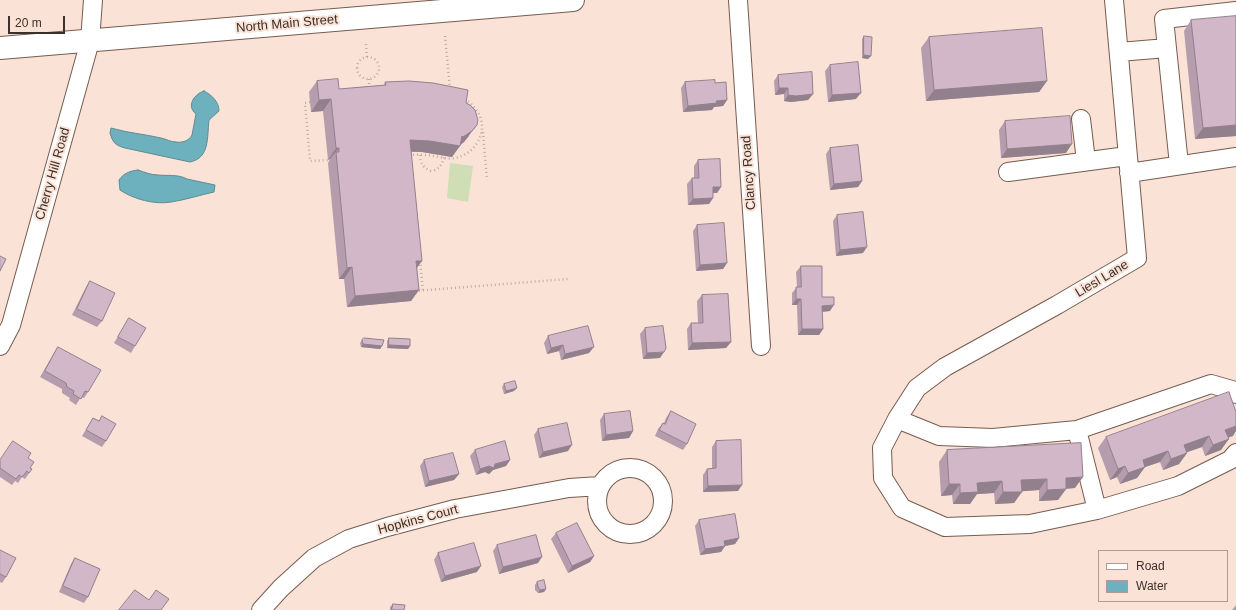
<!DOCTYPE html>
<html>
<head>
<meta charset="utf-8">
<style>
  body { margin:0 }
  #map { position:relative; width:1236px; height:610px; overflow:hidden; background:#fbe2d6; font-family:Helvetica,sans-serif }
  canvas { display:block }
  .legend { position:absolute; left:1098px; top:550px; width:130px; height:52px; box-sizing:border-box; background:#fbe2d6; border:1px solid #af9b91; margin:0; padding:5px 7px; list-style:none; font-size:12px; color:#3c302a }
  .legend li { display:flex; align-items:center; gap:8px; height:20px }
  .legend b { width:20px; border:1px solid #af9b91 }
  .scale { position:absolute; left:8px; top:16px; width:57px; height:18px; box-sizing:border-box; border:2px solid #3c302a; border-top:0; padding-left:5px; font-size:12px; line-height:14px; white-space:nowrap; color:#3c302a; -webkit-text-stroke:3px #fbe2d6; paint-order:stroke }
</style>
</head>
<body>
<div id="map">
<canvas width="1236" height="610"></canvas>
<ul class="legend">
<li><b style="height:5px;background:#fff"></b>Road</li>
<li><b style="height:11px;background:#6cb1bd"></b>Water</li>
</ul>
<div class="scale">20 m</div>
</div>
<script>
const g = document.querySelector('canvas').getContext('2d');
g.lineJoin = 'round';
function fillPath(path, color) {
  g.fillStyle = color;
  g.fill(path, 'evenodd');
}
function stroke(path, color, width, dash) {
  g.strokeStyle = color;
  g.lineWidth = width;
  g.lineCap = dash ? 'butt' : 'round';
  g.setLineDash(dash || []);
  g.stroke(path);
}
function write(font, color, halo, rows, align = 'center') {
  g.font = font + ' Helvetica,sans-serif';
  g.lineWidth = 4;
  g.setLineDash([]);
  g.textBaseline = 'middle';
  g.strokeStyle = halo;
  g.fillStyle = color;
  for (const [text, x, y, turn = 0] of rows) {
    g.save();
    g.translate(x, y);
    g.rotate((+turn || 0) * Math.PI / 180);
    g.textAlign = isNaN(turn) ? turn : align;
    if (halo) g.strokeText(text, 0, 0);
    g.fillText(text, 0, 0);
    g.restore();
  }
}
const green = new Path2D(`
  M450,163l23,3 -5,36 -21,-4z`);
const water = new Path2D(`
  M204,91c8,4 15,11 15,20l-10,9c-2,17 1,38 -19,42l-65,-14c-10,-3 -12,-5 -15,-15l1,-5c17,5 33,6 50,10 5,1 10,4 15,4 6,1 13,-1 16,-7l4,-21c-10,-8 -2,-20 8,-23z
  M138,170c6,2 13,5 20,5 9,1 20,-1 29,4l28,6 -1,7c-14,3 -29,8 -43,10 -16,3 -38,-3 -51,-12l-1,-10c5,-7 11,-9 19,-10z`);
const path = new Path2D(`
  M445,36l5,53
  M366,44l1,14
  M357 68a11 11 0 1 1 22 0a11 11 0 1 1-22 0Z
  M369,79v9
  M310,102l-5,1 5,58 18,-1
  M483,132l4,48
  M409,155c5,0 10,-1 16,0 10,0 20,5 30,3 10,-2 17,-7 22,-15 11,-17 3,-35 -13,-44
  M420,155c0,8 3,13 11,16 8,-1 11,-6 13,-14
  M420,261l3,30
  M415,291l153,-12`);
const minor = new Path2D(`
  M738,0l23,346
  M1114,0l23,258 -80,47 -112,62 -28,21 -20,31 -15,29 1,30 19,30 43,19 85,-3 67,-14 81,-24 52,-26 6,-7
  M1119,52l48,-4
  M1081,119l5,42
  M1179,165l-15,-146 72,-8
  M1008,172l119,-16
  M1129,173l107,-16
  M0,346l11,-21 79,-284 3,-41
  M897,419l42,17 54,2 84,-8 134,-46 21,6 4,4
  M1077,430l20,80
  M597 501a33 33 0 1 1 66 0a33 33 0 1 1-66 0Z
  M261,610l20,-22 33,-30 35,-19 38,-12 68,-18 114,-21 31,-2`);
const major = new Path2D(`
  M0,48l573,-48`);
const wall = new Path2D(`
  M1236,16v120l-41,3 -11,-108 7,-11z
  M864,36l4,23 -6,-1v-19z
  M929,37l118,44 -8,11 -113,9 -5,-53z
  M830,65l26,34 -28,3 -3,-31z
  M778,75l35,19 -5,6 -17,2 -7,-1v-7l-9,1 -1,-14z
  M317,81l22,8 45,-4 1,-3 81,21 3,33 -5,6 -4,3 -8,12 -30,-5h-11l6,116 2,22 -8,11 -64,6 -3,-28h-5l-11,-116 2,-4 -2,1 -5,-49 -12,1 -2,-20z
  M685,82l30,1 12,17 -4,6 -9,1 -2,3 -29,2 -2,-24z
  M1005,121l61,32 -65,5 -2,-28z
  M830,148l32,33 -4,6 -28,3 -4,-36z
  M698,160l23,27 -4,6h-4v5l-4,6 -21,1 -1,-21 5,-6h2v-12z
  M837,215l26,38 -27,3 -3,-35z
  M697,225l30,38 -4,6 -27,2 -3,-40z
  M801,266l21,31 8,14 -8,1 1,17 -4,6h-21l-1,-30h-5v-12l5,-6 -1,-15z
  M90,281l12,40 -5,6 -25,-12 14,-28z
  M702,295l29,47 -5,6 -38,2 -1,-21 4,-6h7l-1,-22z
  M129,318l6,28 -4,7 -17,-10z
  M645,328l15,30 -17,1 -3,-25z
  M548,336l41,17 -28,7 -2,-9 -12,3 -3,-11z
  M389,338l21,8 -2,3 -21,-1v-7z
  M362,340l20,6 -2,3 -19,-2 -1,-4z
  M58,347l30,45 -4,6 -3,-1 -5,8 -7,-5 1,-2 -8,-5v-4l-22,-12 14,-24z
  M504,384l10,7 -10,3 -2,-7z
  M671,411l16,33 -4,6 -28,-14 3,-7 5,-6h1l2,-5z
  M604,414l29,17 -4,7 -27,3 -2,-21z
  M102,416l4,25 -4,6 -20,-11 11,-18 6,3z
  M538,429l30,22 -29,7 -5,-23z
  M1233,436l-5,1 -7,13 -16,6 -3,-9 -15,5v1l-8,11 -16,6 -3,-8 -15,5 -8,11 -17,6 -3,-7 -7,3 -12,-32 8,-11z
  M716,441l22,50 -35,1v-17l4,-6 5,-1v-21z
  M1081,443l-6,45 -9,1 -8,11 -19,1v-11l-17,1 -8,12 -19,1 -1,-11 -17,1 -7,10h-17l-1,-9 -11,1 -2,-34 8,-12z
  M475,450l35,10 -4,6 -13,4 -4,4 -4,-2 -9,3 -6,-19z
  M28,458l2,10 2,1 -7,10 -3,-2 -4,6 -3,-2 -3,4 -12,-8v-17z
  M424,460l35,14 -5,6 -29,7 -5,-21z
  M699,520l40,18 -4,6 -10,2 -4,6 -21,3 -5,-29z
  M556,533l38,23 -4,6 -22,11 -17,-34z
  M497,545l41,18 -39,11 -6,-23z
  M0,550l6,27 -4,6 -2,-1z
  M438,553l39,19 -36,10 -7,-22z
  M75,558l13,39 -4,6 -25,-11 12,-28z
  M537,582l9,7 -2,3 -6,1 -3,-3v-5z
  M393,604l11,6h-14v-3z
  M1236,605v5h-4z`);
const shadedWall = new Path2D(`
  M864,55l7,1 -3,3 -6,-1z
  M1047,81l-8,11 -113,9 8,-11z
  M779,88h9l-4,6 -9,1z
  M861,93l-5,6 -28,3 4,-7z
  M813,94l-5,6 -17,2 -7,-1 4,-6z
  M331,99l-8,12 -12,1 8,-12z
  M727,100l-4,6 -9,1 -2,3 -29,2 5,-6 28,-5z
  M477,125l-13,17 -5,4h1l-8,11 -30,-5 -20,-1 8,-11z
  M1236,125v11l-41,3 8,-11z
  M1072,144l-6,9 -65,5 6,-9z
  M336,148h3l-9,11 -2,1z
  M862,181l-4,6 -28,3 4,-6z
  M713,187h8l-4,6h-9z
  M713,198l-4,6 -21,1 5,-6z
  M867,247l-4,6 -27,3 4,-6z
  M416,261h6l-8,11z
  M727,263l-4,6 -27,2 4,-6z
  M352,267l-8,12h-5l8,-11z
  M419,290l-8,11 -64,6 8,-11z
  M796,299h5l-4,6h-5z
  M834,305l-4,6 -12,1 4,-6z
  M802,329h21l-4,6h-21z
  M731,342l-5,6 -38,2 4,-7z
  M363,344l19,2 -2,3 -19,-2z
  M389,345l21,1 -2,3 -21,-1z
  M563,345l-4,6 -12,3 4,-6z
  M594,347l-5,6 -28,7 4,-6z
  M664,352l-4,6 -17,1 4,-6z
  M517,388l-3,3 -10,3 2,-3z
  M1236,426v5l-3,5 -15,5 7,-11z
  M633,431l-4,7 -27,3 4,-6z
  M1209,436l-7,11 -26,9 8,-11z
  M1229,439l-8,11 -16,6 8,-11z
  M572,445l-4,6 -29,7 4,-6z
  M1168,451l-8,11 -15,5 -8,11 -17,6 8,-11 15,-13z
  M1187,453l-8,11 -16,6 8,-11z
  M510,460l-4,6 -13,4 -4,4 -4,-2 -9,3 4,-6z
  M1125,466l-8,11 -7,3 8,-11z
  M459,474l-5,6 -29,7 4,-6z
  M1083,477l-8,11 -17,1 8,-11z
  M1047,479l-8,11 -26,2 8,-12z
  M1002,481l-8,12 -17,1 -7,10h-17l7,-11 17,-10z
  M949,484h11l-8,11 -11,1z
  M742,485l-4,6 -35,1 5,-6z
  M1066,489l-8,11 -19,1 8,-11z
  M1003,492h19l-8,11 -19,1z
  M739,538l-4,6 -10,2 -4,6 -21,3 5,-6 19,-8z
  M594,556l-4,6 -22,11 4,-7z
  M542,557l-4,6 -39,11 4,-7z
  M481,566l-4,6 -36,10 4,-6z
  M546,589l-2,3 -6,1 2,-3z`);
const building = new Path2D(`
  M1236,16v109l-33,3 -12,-108z
  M1042,28l5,53 -113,9 -5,-53z
  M864,36l8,1 -1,19 -7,-1z
  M858,62l3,31 -29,2 -2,-30z
  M812,72l1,22 -17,2 -8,-1v-7h-9l-1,-13z
  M338,79l1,10 47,-4 -1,-3 24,-1 24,2 35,7 -2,13 4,2 5,5 3,10 -1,5 -5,6 -9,6 -1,-1 -2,10 -30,-5 -20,-1 12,121h-6l3,29 -64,6 -3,-29 -5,1 -11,-116h3v-4h-3l-5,-49 -12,1 -2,-19z
  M715,80v3l11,-1 1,18 -11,1 1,2 -29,3 -3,-24z
  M1070,116l2,28 -65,5 -2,-28z
  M858,145l4,36 -28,3 -4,-36z
  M720,159l1,28h-8v11l-20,1 -1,-21h7l-1,-18z
  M863,212l4,35 -27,3 -3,-35z
  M724,223l3,40 -27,2 -3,-40z
  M0,256l6,3 -6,12z
  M801,266h21v31h12v8l-12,1 1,23h-21l-1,-30h-5v-12h5z
  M90,281l25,12 -13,28 -25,-12z
  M728,294l3,48 -39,1 -1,-20h12l-1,-28z
  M129,318l17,10 -11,18 -17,-9z
  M588,326l6,21 -29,7 -2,-9 -12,3 -3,-12z
  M663,326l3,22 -2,4 -17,1 -2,-25z
  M364,338l20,2 -2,6 -19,-2 -1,-4z
  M389,338l21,1v7l-21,-1z
  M58,347l43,23 -13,22 -3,-1 -4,8 -8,-5 1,-3 -7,-4 -1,-4 -21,-12z
  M515,381l2,7 -11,3 -2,-7z
  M1229,392l7,20v14l-11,4 4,9 -16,6 -4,-9 -25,9 3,8 -16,6 -3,-8 -25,9 2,7 -17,6 -3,-7 -7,3 -12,-32z
  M630,411l3,20 -27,4 -2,-21z
  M671,411l25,13 -9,20 -28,-14 4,-7 2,1z
  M102,416l14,8 -10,17 -20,-11 7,-12 6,3z
  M567,423l5,22 -29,7 -5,-23z
  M741,440l1,45 -34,1 -1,-17 9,-1v-27z
  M13,441l18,12 -3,5 6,4 -4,6 2,1 -3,4 -2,-2 -5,6 -3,-2 -3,4 -16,-11v-8z
  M505,441l5,19 -15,4 -1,4 -5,-2 -9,3 -5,-19z
  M1081,443l2,34 -17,1v11l-19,1v-11l-26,1 1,12h-19l-1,-11 -25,2 1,9 -18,1v-9h-11l-2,-34z
  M453,453l6,21 -30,7 -5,-21z
  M735,514l4,24 -15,3 1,5 -20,3 -6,-29z
  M577,523l17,33 -22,10 -16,-33z
  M536,535l6,22 -39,10 -6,-22z
  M474,543l7,23 -36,10 -7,-23z
  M0,550l16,8 -10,19 -6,-3z
  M75,558l25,11 -12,28 -25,-11z
  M544,580l2,9 -6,1 -2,-3 -1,-5z
  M135,590l14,10 7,-10 13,9 -8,11h-42z
  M393,604l12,1 -1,5h-12z`);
const streetNames = [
  ["North Main Street",287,24,-5],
  ["Clancy Road",749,173,-94],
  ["Cherry Hill Road",53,174,-74],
  ["Liesl Lane",1102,279,-31],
  ["Hopkins Court",418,520,-15]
];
fillPath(green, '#d0deb6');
fillPath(water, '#6cb1bd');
stroke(water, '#5e8a91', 1);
stroke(minor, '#765c4f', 20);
stroke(major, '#765c4f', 24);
stroke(path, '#c0aba1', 2.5, [1, 3]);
stroke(minor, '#fff', 18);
stroke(major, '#fff', 22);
fillPath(wall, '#b59dad');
fillPath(shadedWall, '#93808d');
fillPath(building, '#d2b7c9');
stroke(building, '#93808d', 1);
write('13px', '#3c302a', '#fbe2d6', streetNames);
</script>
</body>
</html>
